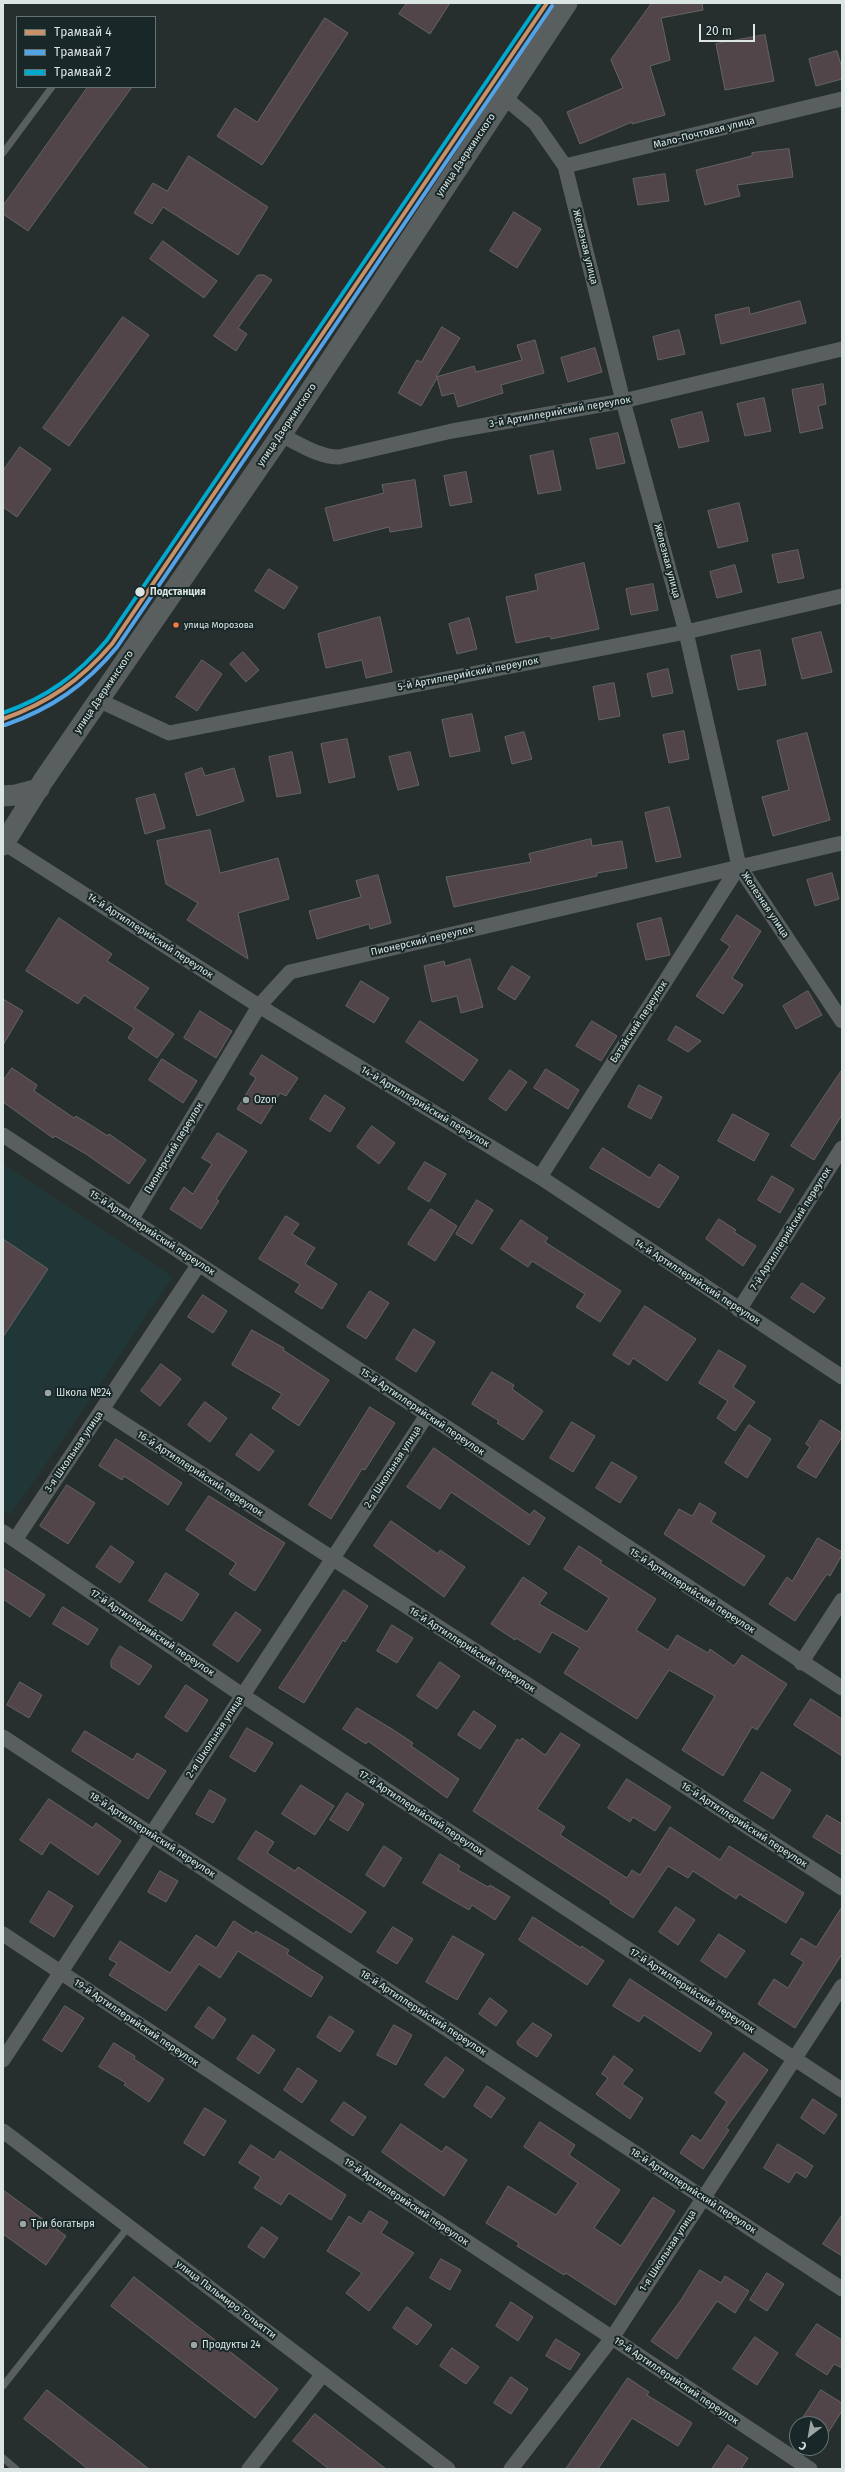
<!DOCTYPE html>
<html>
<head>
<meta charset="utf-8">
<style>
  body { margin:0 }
  #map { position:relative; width:845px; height:2472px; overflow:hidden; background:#262e2e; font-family:"Fira Sans",sans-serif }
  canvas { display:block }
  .frame { position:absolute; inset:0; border:4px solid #dbe5e4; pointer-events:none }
  .legend { position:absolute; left:16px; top:16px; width:140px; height:72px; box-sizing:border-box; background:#182727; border:1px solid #667373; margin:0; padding:5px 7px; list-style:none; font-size:12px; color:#dbe5e4 }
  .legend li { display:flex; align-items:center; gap:8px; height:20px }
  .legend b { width:20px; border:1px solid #667373 }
  .north { position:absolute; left:789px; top:2416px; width:40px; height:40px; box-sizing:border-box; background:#182727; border:1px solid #667373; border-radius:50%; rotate:211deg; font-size:11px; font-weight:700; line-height:16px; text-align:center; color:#dbe5e4 }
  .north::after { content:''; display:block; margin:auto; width:14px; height:18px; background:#9ca5a4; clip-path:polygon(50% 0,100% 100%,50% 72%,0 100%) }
  .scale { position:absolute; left:699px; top:24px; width:56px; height:18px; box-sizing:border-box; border:2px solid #dbe5e4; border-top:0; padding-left:5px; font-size:12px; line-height:14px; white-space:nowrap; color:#dbe5e4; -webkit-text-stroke:3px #182727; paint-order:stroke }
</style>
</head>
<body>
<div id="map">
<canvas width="845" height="2472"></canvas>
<div class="frame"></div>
<ul class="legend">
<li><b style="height:5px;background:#c7916a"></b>Трамвай 4</li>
<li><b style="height:5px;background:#53a3e8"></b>Трамвай 7</li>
<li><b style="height:5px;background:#00a9ce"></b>Трамвай 2</li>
</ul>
<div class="north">С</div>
<div class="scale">20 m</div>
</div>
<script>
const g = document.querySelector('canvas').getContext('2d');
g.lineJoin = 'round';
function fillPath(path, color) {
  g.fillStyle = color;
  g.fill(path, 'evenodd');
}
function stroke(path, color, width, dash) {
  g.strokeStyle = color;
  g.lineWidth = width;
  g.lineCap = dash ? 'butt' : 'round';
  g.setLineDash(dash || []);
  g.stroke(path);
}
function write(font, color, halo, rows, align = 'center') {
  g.font = font + ' "Fira Sans",sans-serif';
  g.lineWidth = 4;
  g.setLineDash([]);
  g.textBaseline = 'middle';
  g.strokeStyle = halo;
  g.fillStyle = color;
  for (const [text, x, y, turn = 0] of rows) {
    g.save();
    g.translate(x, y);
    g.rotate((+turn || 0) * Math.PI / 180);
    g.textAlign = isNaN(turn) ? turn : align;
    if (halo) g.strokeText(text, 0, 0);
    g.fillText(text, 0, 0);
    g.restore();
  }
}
const built = new Path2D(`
  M3,1164l170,113 -162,238 -8,-6z`);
const building = new Path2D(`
  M407,3h43l-20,31 -31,-20z
  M652,3h50l1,7 -42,8 9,42 -20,6 15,49 -33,9v-2l-52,22 -13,-32 56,-24 -12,-28z
  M325,18l23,15 -86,132 -45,-29 18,-28 22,14z
  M765,35l9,46 -49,9 -9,-46z
  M837,51l5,17v11l-26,7 -7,-27z
  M88,87h44l-104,144 -25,-17v-8z
  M789,149l4,28 -56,8 3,11 -35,9 -9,-35 56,-14v-3z
  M189,156l79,51 -30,48 -75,-48 -11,17 -18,-11 19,-30 14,8z
  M665,174l4,27 -31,4 -5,-26z
  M514,212l27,17 -24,39 -27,-17z
  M163,241l54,40 -13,17 -54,-39z
  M258,275h6l8,5 -34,48 9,6 -11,17 -22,-15z
  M800,301l6,22 -85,21 -6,-29 34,-8 1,7z
  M123,317l26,18 -80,111 -26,-18z
  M442,327l18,11 -24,39 38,-11 2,6 46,-12 -5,-15 18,-5 9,33 -43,12 2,8 -45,14 -4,-14 -12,3 -5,-18 -16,28 -23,-13 19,-33 4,2z
  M679,330l6,24 -27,6 -5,-23z
  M595,348l7,24 -34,10 -7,-24z
  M823,384l3,20 -8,2 5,22 -23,5 -8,-43z
  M764,398l7,33 -26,5 -8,-32z
  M702,412l7,29 -30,7 -8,-28z
  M618,433l7,30 -28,6 -7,-30z
  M20,447l31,22 -34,48 -14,-10v-36z
  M553,451l8,39 -23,4 -8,-38z
  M466,472l6,30 -22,4 -6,-30z
  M415,480l7,47 -32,5 -1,-5 -55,14 -9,-33 59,-15 -2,-8z
  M739,503l9,38 -30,7 -10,-37z
  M798,550l6,28 -26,5 -6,-28z
  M584,563l15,66 -48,10 -1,-3 -34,7 -10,-46 32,-7 -3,-15z
  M735,565l7,27 -25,6 -7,-26z
  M269,569l29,18 -14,22 -29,-18z
  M653,584l5,26 -27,5 -5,-26z
  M380,617l12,55 -26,6 -4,-18 -36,8 -8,-34z
  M469,618l8,31 -20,5 -8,-30z
  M821,632l11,40 -30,7 -10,-40z
  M760,650l6,35 -28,5 -7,-34z
  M243,652l16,18 -13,12 -16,-18z
  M202,660l20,14 -25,37 -21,-14z
  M668,669l5,24 -21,4 -5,-23z
  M614,683l6,33 -21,4 -6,-33z
  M472,714l8,37 -30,6 -8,-37z
  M684,731l5,28 -20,4 -6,-28z
  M524,732l8,27 -20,5 -7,-27z
  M807,733l23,87 -57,16 -11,-39 27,-7 -12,-49z
  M347,739l8,38 -26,6 -8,-39z
  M292,752l9,41 -24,4 -8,-40z
  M410,752l9,33 -21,5 -9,-33z
  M202,768l3,8 29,-8 10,33 -47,15 -12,-42z
  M155,794l10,34 -20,6 -9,-35z
  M669,807l12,50 -25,5 -11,-49z
  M210,830l10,43 58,-15 11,41 -51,14 10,46 -61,-39 11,-17 -32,-19 -9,-43z
  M591,839l1,7 30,-5 5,27 -30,5v3l-143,31 -8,-30 85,-15 -2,-8z
  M832,873l7,26 -24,7 -8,-26z
  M378,875l13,48 -21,6 -1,-5 -52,15 -8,-28 52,-14 -5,-16z
  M737,915l24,16 -29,47 11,7 -20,29 -27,-18 34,-50 -9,-6z
  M59,918l53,36 -5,7 42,27 -14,20 39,26 -17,24 -29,-20 6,-10 -50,-33 -6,9 -52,-33z
  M661,918l9,37 -24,5 -9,-36z
  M470,959l13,48 -22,6 -4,-17 -25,6 -8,-36 20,-5 1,5z
  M512,966l18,11 -15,23 -17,-11z
  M361,981l28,17 -15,25 -28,-17z
  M808,991l14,24 -26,14 -13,-23z
  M3,999l20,12 -20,34z
  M200,1011l32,20 -16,27 -32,-20z
  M420,1021l58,39 -15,21 -57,-39z
  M592,1021l25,15 -16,25 -25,-15z
  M676,1026l25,15 -13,11 -20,-12z
  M262,1055l36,23 -12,18 -6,-3 -19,31 -24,-15 19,-31 -6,-4z
  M162,1059l35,22 -14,22 -34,-23z
  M12,1068l25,17 -3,6 40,27 2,-2 32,20 1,-2 37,26 -17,24 -43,-30 -31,-18 -2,2 -50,-36v-21z
  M546,1069l33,21 -11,19 -34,-21z
  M510,1070l17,12 -21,29 -17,-12z
  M842,1070v45l-28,45 -23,-14z
  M639,1085l23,12 -11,22 -23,-12z
  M325,1095l20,13 -15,24 -20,-13z
  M733,1114l36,20 -15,27 -36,-20z
  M372,1126l23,17 -16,21 -22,-17z
  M218,1133l29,18 -31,48 3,2 -18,28 -31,-20 14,-22 9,7 19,-30 -10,-6z
  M603,1148l47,30 9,-14 20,13 -20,31 -69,-40z
  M425,1162l21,12 -17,28 -21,-13z
  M772,1176l22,13 -14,24 -22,-13z
  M477,1200l16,10 -21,34 -16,-10z
  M431,1209l26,17 -22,35 -27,-17z
  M286,1216l13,8 -7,10 23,14 -10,16 32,20 -15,25 -27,-17 5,-8 -41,-25z
  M719,1219l17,11 -2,2 22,14 -13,20 -37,-27z
  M521,1220l27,18 -3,4 76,49 -21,31 -24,-15 9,-13 -53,-33 -4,6 -27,-18z
  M3,1239l45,30 -45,68z
  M802,1283l23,15 -11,15 -23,-15z
  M370,1291l19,12 -23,36 -19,-12z
  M203,1295l24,16 -14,22 -25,-16z
  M645,1306l51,33 -29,42 -34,-23 -4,7 -16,-10z
  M414,1329l21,13 -19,30 -20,-13z
  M252,1330l32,18 -1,2 46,30 -30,46 -27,-18 10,-14 -50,-29z
  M719,1350l27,16 -13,21 22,15 -20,29 -18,-13 11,-17 -29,-18z
  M161,1364l20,15 -21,27 -19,-15z
  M492,1372l22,13 -2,4 31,22 -20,29 -26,-17 2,-2 -27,-17z
  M205,1402l22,16 -17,24 -22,-17z
  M370,1407l25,16 -30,47 -3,-1 -31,50 -22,-14z
  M821,1420l21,13v4l-26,41 -19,-11 13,-20 -4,-3z
  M572,1422l23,14 -22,36 -23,-14z
  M749,1425l22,14 -24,39 -22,-15z
  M251,1434l23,17 -15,20 -23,-16z
  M116,1439l66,44 -14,22 -44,-29 -2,4 -23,-14z
  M434,1448l96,67 4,-5 11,8 -16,27 -78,-53 -11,17 -33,-22z
  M612,1462l25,15 -17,26 -24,-15z
  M67,1485l28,18 -27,41 -28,-18z
  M209,1496l76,47 -30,48 -26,-17 7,-11 -50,-33z
  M700,1503l16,10 -5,9 54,34 -21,30 -80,-52 15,-25 13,7z
  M391,1521l47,33 2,-4 25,17 -21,30 -70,-51z
  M818,1538l24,14v3l-12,21 -3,-2 -32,47 -26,-17 18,-27 5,4z
  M111,1546l23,16 -14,21 -24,-16z
  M579,1546l23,15 -2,2 56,36 -20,31 32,20 9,-15 31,18 2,-4 24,17 8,-11 45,29 -30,46 -5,-3 -29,49 -41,-26 33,-54 -46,-26 -32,49 -73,-46 16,-25 -28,-16 -12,21 -24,-15 -1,2 -24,-16 32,-47 24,16 -8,11 48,28 22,-34 -45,-29z
  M3,1568l42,27 -15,22 -27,-18z
  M166,1573l33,21 -17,27 -33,-20z
  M344,1590l24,16 -23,36 -2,-2 -39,63 -25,-15z
  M63,1607l35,22 -10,16 -35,-21z
  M236,1612l25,18 -23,32 -25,-17z
  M392,1625l21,13 -16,25 -20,-12z
  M120,1646l32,20 -13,19 -28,-18v-6z
  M440,1662l20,14 -23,33 -20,-13z
  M20,1682l22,13 -13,23 -22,-13z
  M186,1685l22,15 -21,32 -22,-15z
  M811,1699l31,20v37l-48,-31z
  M357,1708l35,21 21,14 -2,3 48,33 -12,19 -79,-57 -2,3 -23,-15z
  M474,1711l22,15 -16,23 -22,-14z
  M247,1728l26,15 -18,29 -25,-15z
  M85,1731l48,29 4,-7 29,18 -18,28 -76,-48z
  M561,1733l19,12 -43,64 28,18 -5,8 67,43 5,-8 8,5 30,-48 50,33 9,-14 75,47 -18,30 -47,-29 -3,5 -43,-28 -5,7 -20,-12 -35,52 -23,-15 1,-2 -138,-90 44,-72 3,2 2,-3 23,17z
  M762,1772l29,18 -18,29 -29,-18z
  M627,1779l44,28 -16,24 -22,-14 -3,5 -22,-14z
  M301,1785l33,21 -19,29 -33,-21z
  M210,1790l16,9 -13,24 -17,-9z
  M347,1793l17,11 -16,27 -18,-11z
  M49,1799l44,29 3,-5 25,18 -23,34 -48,-33 -8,13 -22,-15z
  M827,1815l15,9v31l-29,-18z
  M256,1831l18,11 -7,11 28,18 3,-4 68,45 -15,21 -113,-74z
  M384,1846l18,12 -18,29 -18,-12z
  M440,1854l20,12 -2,4 30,17 2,-2 20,12 -15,23 -23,-15 -3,5 -46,-27z
  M160,1871l18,10 -12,21 -18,-10z
  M49,1891l24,15 -19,31 -24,-15z
  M676,1907l19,13 -17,25 -19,-13z
  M842,1907v47l-47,74 -37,-24 16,-25 14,9 16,-26 -13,-8 10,-16 15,9z
  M533,1917l48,31 1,-2 22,15 -17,24 -68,-45z
  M234,1921l20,13 2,-3 33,19 -2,4 36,23 -12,20 -73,-46 -18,27 -21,-14 -33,47 -57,-36 8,-12 -8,-4 11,-18 50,32 26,-38 20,13z
  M393,1927l20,12 -16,25 -20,-12z
  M719,1934l26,17 -19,27 -25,-17z
  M453,1936l31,18 -27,46 -31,-18z
  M630,1979l82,54 -12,19 -56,-37 -5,7 -26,-16z
  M490,1998l17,13 -11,15 -17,-12z
  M65,2006l19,12 -22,34 -19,-12z
  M209,2007l17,12 -13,20 -18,-12z
  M330,2016l24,15 -14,21 -23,-15z
  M533,2023l19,12 -15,22 -19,-12 -1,-3z
  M394,2025l18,10 -16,30 -19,-10z
  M253,2035l22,15 -16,24 -22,-15z
  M114,2043l21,13 -1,3 30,20 -15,23 -25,-17 2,-2 -27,-16z
  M744,2053l24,17 -42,58 3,2 -26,39 -23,-16 12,-18 9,6 26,-39 -12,-9z
  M614,2056l19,14 -11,14 21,14 -13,21 -34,-25 12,-16 -6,-4z
  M446,2057l18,13 -20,28 -19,-13z
  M298,2068l19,13 -15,22 -18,-13z
  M487,2086l18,12 -14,20 -17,-12z
  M813,2099l24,16 -13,19 -23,-16z
  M344,2102l22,15 -13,19 -22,-15z
  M205,2108l21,13 -22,35 -20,-13z
  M540,2122l35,23 -6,10 51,35 -26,38 27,18 32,-49 22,14 -60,94 -49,-32 -2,2 -47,-29 2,-3 -33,-20 22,-37 48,29 22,-32 -54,-36z
  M401,2124l41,28 4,-6 21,14 -23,36 -62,-44z
  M778,2144l35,22 -7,12 -10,-6 -7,11 -25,-15z
  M251,2145l23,15 6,-9 66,44 -15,25 -42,-27 -8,12 -27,-17 7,-11 -22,-14z
  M3,2190l63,46 -20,29 -43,-31z
  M370,2211l18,11 -7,11 33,20 -45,58 -23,-18 16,-20 -35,-22 22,-35 12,8z
  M842,2215v41l-19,-12z
  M262,2227l16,11 -14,20 -16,-11z
  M441,2259l20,11 -11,20 -20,-12z
  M700,2270l21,13 4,-7 24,15 -14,22 -18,-12 -40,58 -26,-18 30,-41z
  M767,2273l17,11 -17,27 -17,-11z
  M134,2277l144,112 -23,29 -144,-112z
  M511,2302l22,15 -15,24 -22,-15z
  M407,2307l25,18 -15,20 -24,-17z
  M817,2324l25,16v28l-8,-4 -7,11 -31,-20z
  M755,2337l23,16 -21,32 -24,-16z
  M556,2339l24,15 -10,16 -24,-14z
  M452,2348l27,19 -13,17 -26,-18z
  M511,2377l17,12 -17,25 -17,-11z
  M628,2378l21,14 -2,3 45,28 -14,23 -46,-28 -34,51h-32z
  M47,2390l102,79h-61l-64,-50z
  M821,2390l21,13v8l-21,33v-20h-22z
  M315,2414l71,55h-57l-36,-28z
  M728,2445l20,13 -7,11h-29z`);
const service = new Path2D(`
  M3,153l49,-66
  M3,2386l126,-160
  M3,2458l13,11`);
const minor = new Path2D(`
  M505,98l30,25 30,43 58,235 63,231 53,234 103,155
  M565,166l277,-67
  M281,435c19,9 37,22 58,22l113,-26 171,-30 219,-52
  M98,700l71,33 517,-101 156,-36
  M4,843l255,163 281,171 302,200
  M3,1135l839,553
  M540,1177l199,-311
  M131,1220l128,-214 31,-34 552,-129
  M739,1310l103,-162
  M103,1410l739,478
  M3,1532l239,163 600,395
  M15,1540l184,-276
  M801,1663l41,-63
  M3,1737l839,552
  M3,1934l807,535
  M3,2060l424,-645
  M3,2131l445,338
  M249,2469l74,-95
  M511,2469l101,-131 230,-352`);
const secondary = new Path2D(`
  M3,796l13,-1 23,-6
  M3,845l40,-64 238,-346 286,-432`);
const tram1 = new Path2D(`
  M3,719c45,-16 78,-39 109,-75l435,-641`);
const tram2 = new Path2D(`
  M5,725c46,-16 81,-40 112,-78l435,-641`);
const tram3 = new Path2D(`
  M3,713c43,-15 75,-38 104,-73l433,-637`);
const markers = [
  [140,592,5.5,"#dbe5e4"],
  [176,625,3.5,"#f6793e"],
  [246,1100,4,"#9ca5a4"],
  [48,1393,4,"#9ca5a4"],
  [23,2224,4,"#9ca5a4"],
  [194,2345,4,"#9ca5a4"]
];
const busNames = [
  ["улица Морозова",184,625]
];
const streetNames = [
  ["Мало-Почтовая улица",704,133,-14],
  ["улица Дзержинского",466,155,-56],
  ["Железная улица",585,247,76],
  ["3-й Артиллерийский переулок",560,412,-10],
  ["улица Дзержинского",287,425,-56],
  ["Железная улица",667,561,75],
  ["5-й Артиллерийский переулок",468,674,-11],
  ["улица Дзержинского",104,692,-56],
  ["Железная улица",765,905,56],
  ["14-й Артиллерийский переулок",150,936,33],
  ["Пионерский переулок",422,941,-13],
  ["Батайский переулок",639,1022,-57],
  ["14-й Артиллерийский переулок",425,1107,31],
  ["Пионерский переулок",174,1148,-59],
  ["7-й Артиллерийский переулок",791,1229,-58],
  ["15-й Артиллерийский переулок",152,1233,33],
  ["14-й Артиллерийский переулок",697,1282,33],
  ["15-й Артиллерийский переулок",422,1412,34],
  ["3-я Школьная улица",74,1452,-56],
  ["2-я Школьная улица",393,1467,-57],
  ["16-й Артиллерийский переулок",200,1474,33],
  ["15-й Артиллерийский переулок",692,1591,33],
  ["17-й Артиллерийский переулок",152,1633,34],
  ["16-й Артиллерийский переулок",472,1650,33],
  ["2-я Школьная улица",215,1737,-57],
  ["17-й Артиллерийский переулок",421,1813,33],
  ["16-й Артиллерийский переулок",744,1825,33],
  ["18-й Артиллерийский переулок",152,1835,33],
  ["17-й Артиллерийский переулок",692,1991,33],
  ["18-й Артиллерийский переулок",423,2013,33],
  ["19-й Артиллерийский переулок",136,2023,34],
  ["18-й Артиллерийский переулок",693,2191,33],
  ["19-й Артиллерийский переулок",406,2202,34],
  ["1-я Школьная улица",668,2251,-57],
  ["улица Пальмиро Тольятти",226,2300,37],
  ["19-й Артиллерийский переулок",676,2381,34]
];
const stopNames = [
  ["Подстанция",150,592]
];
const poiNames = [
  ["Ozon",254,1100],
  ["Школа №24",56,1393],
  ["Три богатыря",31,2224],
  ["Продукты 24",202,2345]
];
fillPath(built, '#213737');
fillPath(building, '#51454a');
stroke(building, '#646464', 1);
stroke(service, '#595e5e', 7);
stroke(minor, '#595e5e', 15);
stroke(secondary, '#595e5e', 21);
stroke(tram1, '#c7916a', 4);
stroke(tram2, '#53a3e8', 4);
stroke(tram3, '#00a9ce', 4);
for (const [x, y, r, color] of markers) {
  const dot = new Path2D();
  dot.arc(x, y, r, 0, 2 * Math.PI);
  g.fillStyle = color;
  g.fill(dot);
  stroke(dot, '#182727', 1.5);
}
write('9px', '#dbe5e4', '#182727', busNames, 'left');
write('10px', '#dbe5e4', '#182727', streetNames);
write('bold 10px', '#dbe5e4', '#182727', stopNames, 'left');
write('10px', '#dbe5e4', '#182727', poiNames, 'left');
</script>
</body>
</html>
